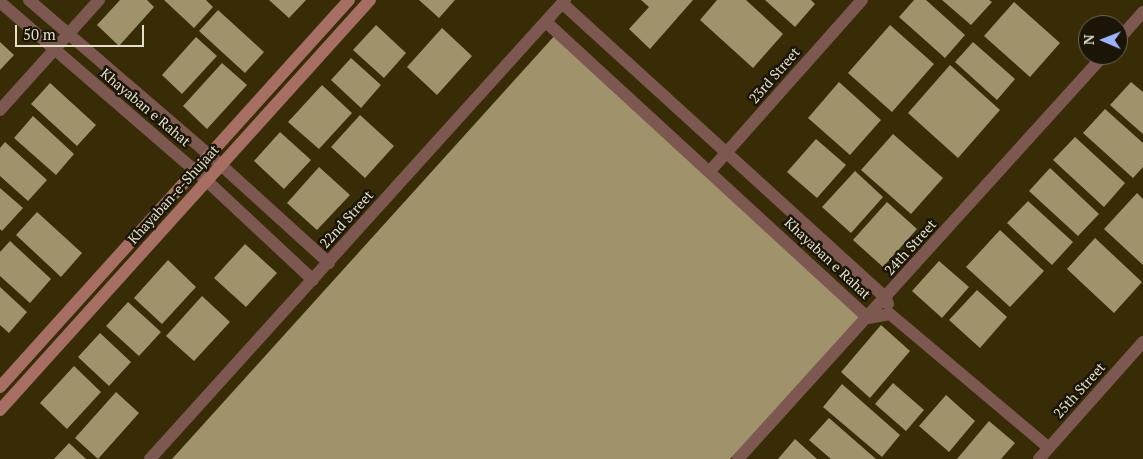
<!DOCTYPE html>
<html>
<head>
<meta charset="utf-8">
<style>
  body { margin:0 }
  #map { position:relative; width:1143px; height:459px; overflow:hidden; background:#382c06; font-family:"PT Serif",serif }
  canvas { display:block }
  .north { position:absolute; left:1078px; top:15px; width:50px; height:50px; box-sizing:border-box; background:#1a1507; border:1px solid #6b6555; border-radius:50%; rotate:271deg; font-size:14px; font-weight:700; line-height:20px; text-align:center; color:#e4deca }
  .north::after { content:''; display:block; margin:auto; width:18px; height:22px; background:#9eb3fd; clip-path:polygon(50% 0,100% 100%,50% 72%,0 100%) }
  .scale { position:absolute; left:15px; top:25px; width:129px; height:22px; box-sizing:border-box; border:2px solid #e4deca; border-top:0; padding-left:6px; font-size:15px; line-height:18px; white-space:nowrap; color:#e4deca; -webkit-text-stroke:4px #1a1507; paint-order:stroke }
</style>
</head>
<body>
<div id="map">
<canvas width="1143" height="459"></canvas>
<div class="north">N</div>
<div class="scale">50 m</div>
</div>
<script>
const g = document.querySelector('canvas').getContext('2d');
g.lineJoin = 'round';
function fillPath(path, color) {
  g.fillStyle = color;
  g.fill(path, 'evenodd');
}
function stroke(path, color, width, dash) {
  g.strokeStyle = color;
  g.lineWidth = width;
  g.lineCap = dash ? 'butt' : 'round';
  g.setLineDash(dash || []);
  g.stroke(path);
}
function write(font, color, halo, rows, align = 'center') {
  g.font = font + ' "PT Serif",serif';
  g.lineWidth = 5;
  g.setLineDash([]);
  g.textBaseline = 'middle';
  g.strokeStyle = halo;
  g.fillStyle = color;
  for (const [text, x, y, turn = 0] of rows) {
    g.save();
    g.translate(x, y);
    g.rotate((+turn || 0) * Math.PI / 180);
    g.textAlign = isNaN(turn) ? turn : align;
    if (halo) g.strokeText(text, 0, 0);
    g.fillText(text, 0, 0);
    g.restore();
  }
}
const building = new Path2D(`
  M120,0h27l7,7 -35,39 -22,-21z
  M164,0h42l7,7 -19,21z
  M269,0h37l-17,18z
  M419,0h36l-16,18z
  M641,0h52l-43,49 -21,-20 20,-22z
  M717,0h29l37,34 -30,34 -53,-48z
  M765,0h46l4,4 -20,23z
  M914,0h12l39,35 -20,23 -46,-41z
  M942,0h47l3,2 -21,23z
  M1014,2l46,41 -30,34 -46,-41z
  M218,10l46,42 -19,21 -46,-42z
  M376,25l30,28 -22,25 -31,-28z
  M890,25l44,39 -42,48 -44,-39z
  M442,28l30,28 -35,39 -30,-28z
  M557,33l311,285 -138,141h-558z
  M196,37l21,19 -35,38 -20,-19z
  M0,42l14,13 -14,15z
  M973,42l42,37 -18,21 -42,-38z
  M351,58l30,27 -20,23 -30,-28z
  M222,63l25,22 -40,44 -24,-23z
  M950,65l50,45 -42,48 -50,-45z
  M839,82l42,38 -31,35 -42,-37z
  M1131,82l12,10v42l-33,-29z
  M50,83l46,42 -19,21 -46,-42z
  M322,85l30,28 -33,36 -31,-27z
  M1105,109l38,34v24l-10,11 -50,-45z
  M360,115l34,31 -29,32 -34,-31z
  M33,116l41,38 -18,21 -42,-37z
  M280,132l31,28 -27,29 -30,-28z
  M893,134l50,44 -32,36 -50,-44z
  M1075,137l50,46 -21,24 -51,-47z
  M816,139l30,26 -29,33 -30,-26z
  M5,142l42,38 -19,21 -28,-25v-28z
  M319,167l31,28 -33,35 -30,-27z
  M1050,168l49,46 -21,22 -49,-45z
  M855,171l28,26 -32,36 -29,-26z
  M0,188l23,20 -21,23 -2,-2z
  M1137,193l6,6v66l-39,-36z
  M1028,201l45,41 -21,23 -45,-42z
  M887,202l30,27 -34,38 -30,-27z
  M37,212l45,41 -21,24 -45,-42z
  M1000,230l44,41 -34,36 -44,-40z
  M1095,238l47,44 -28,31 -47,-44z
  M10,241l41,38 -21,24 -30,-27v-24z
  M245,244l32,29 -31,34 -32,-29z
  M168,260l28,27 -34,37 -28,-26z
  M939,261l30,26 -27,31 -30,-27z
  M0,287l27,25 -18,21 -9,-8z
  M977,290l30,27 -27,31 -31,-28z
  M202,296l28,26 -36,39 -28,-25z
  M128,302l33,30 -22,24 -33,-30z
  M881,325l29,26 -40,47 -29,-26z
  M100,333l31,29 -22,24 -31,-29z
  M74,366l27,26 -34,37 -27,-26z
  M893,383l31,27 -18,21 -31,-27z
  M842,384l58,51 -18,22 -59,-50z
  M116,392l23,21 -41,46 -23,-21z
  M946,395l29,26 -26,31 -30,-26z
  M829,418l47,41h-45l-22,-19z
  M989,421l26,22 -14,16h-44z
  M795,439l22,20h-39z
  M69,443l17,16h-32z`);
const minor = new Path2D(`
  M562,3l324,295 2,6
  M546,22l322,296 22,-4
  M1118,40l25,-28
  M0,110l99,-110
  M221,165l108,98
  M710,171l152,-171
  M207,181l106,99
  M890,314l159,134
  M150,459l415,-459
  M738,459l366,-404
  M1039,459l104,-117`);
const tertiary = new Path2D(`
  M29,0l192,165
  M0,2l207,179`);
const secondary = new Path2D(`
  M0,387l349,-387
  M0,410l370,-410`);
const streetNames = [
  ["23rd Street",775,76,-49],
  ["Khayaban e Rahat",145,108,40],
  ["Khayaban-e-Shujaat",174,195,-48],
  ["22nd Street",347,220,-48],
  ["24th Street",911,248,-48],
  ["Khayaban e Rahat",827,259,43],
  ["25th Street",1080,391,-48]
];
fillPath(building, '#a0936c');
stroke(minor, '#7c5851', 12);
stroke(tertiary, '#7c5851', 12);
stroke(secondary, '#a76e63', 12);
write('14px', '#e4deca', '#1a1507', streetNames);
</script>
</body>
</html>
